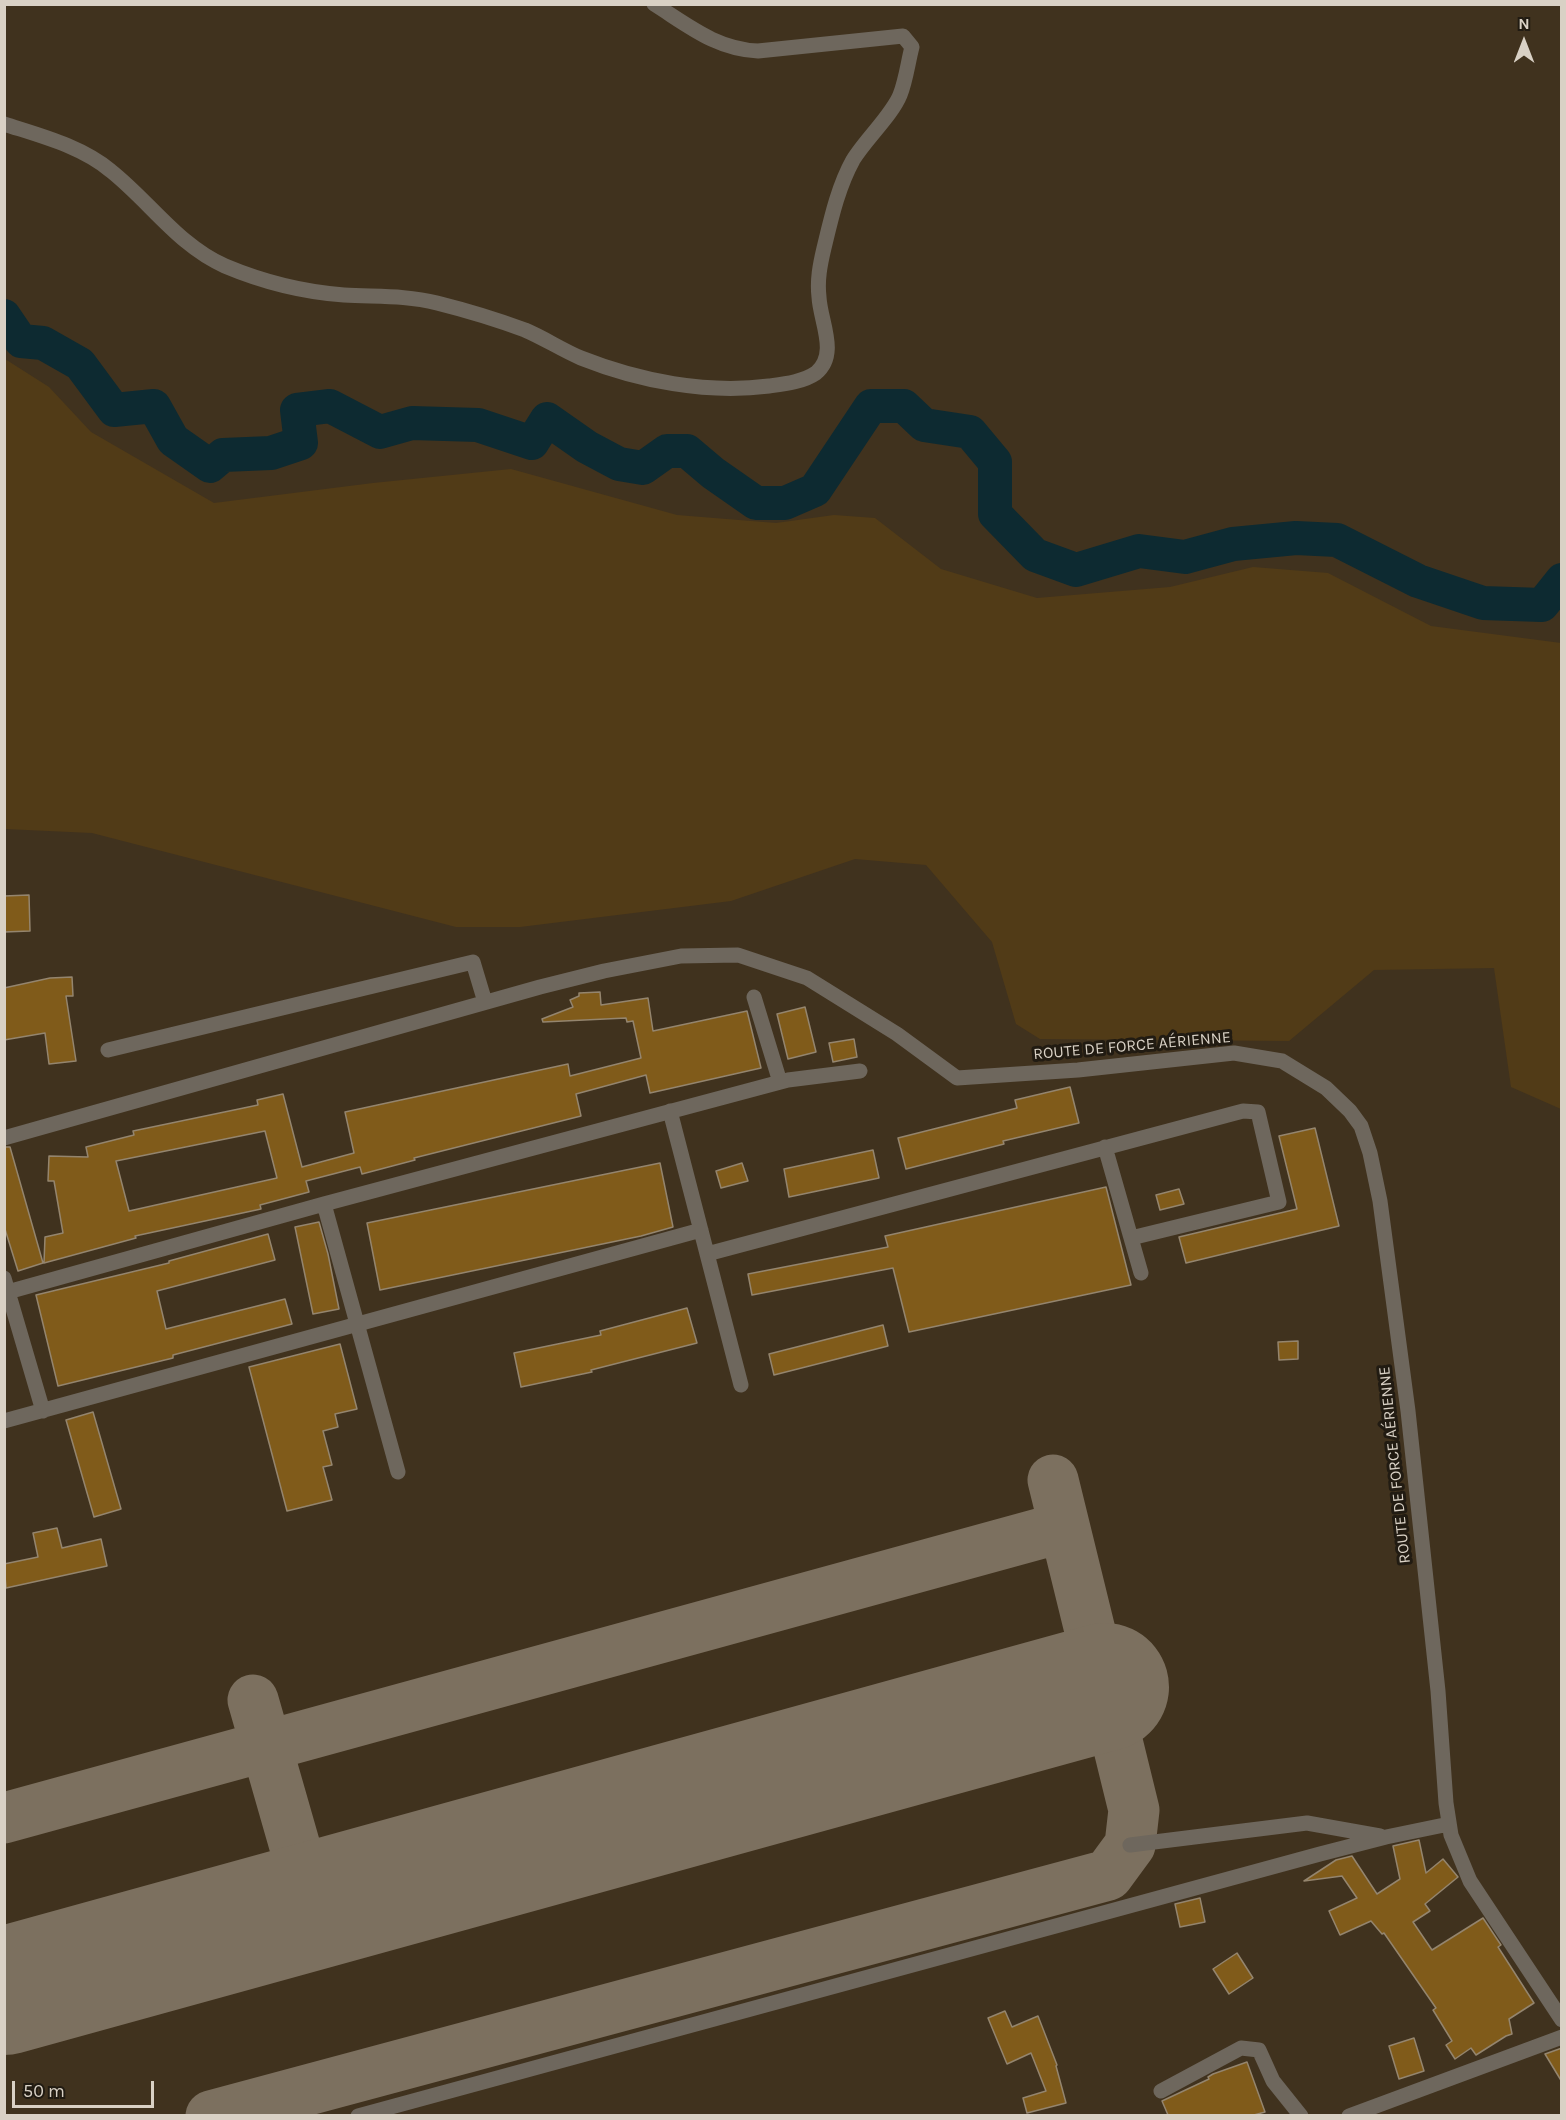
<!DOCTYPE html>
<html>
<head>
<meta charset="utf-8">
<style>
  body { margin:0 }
  #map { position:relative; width:1566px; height:2120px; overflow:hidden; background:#40321e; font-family:Karla,sans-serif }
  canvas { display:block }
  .frame { position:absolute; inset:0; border:6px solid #d9d1c5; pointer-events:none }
  .north { position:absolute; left:1494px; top:12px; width:60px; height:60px; -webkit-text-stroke:4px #211b12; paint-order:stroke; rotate:0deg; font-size:16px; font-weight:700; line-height:24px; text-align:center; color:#d9d1c5 }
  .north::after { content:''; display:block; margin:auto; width:21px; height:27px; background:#d9d1c5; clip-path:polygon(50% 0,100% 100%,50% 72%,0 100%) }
  .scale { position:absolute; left:12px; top:2081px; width:142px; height:27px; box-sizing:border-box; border:3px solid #d9d1c5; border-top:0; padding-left:8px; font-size:18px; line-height:21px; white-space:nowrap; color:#d9d1c5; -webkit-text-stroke:4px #211b12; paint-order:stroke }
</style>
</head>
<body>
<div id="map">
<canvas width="1566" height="2120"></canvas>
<div class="frame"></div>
<div class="north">N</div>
<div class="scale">50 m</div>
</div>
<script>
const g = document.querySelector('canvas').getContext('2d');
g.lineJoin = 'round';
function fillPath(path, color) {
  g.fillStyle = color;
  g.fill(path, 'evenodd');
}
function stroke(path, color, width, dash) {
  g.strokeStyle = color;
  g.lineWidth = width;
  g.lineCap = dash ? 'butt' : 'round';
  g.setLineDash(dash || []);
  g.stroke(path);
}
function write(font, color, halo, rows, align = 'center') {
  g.font = font + ' Karla,sans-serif';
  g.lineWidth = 6;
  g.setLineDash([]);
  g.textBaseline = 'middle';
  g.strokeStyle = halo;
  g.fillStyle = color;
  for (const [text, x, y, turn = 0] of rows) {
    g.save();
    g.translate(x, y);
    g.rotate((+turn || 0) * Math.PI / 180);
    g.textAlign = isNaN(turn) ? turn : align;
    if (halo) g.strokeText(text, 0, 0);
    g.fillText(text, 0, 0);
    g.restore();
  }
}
const green = new Path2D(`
  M5,359l44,28 42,45 123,71 159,-20 138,-14 166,46 99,8 58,-8 41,3 66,51 96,29 133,-11 83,-20 75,6 103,53 130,17v466l-50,-22 -17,-119 -120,2 -85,71 -249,-2 -24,-15 -24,-82 -66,-77 -71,-6 -124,42 -211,26h-64l-364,-94 -87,-4z`);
const river = new Path2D(`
  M4,316l17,25 22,2 37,21 34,46 40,-4 19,34 37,26 13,-11 48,-2 30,-10 -4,-33 33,-4 50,26 32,-9 66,2 54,18 15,-24 40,28 32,17 24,4 24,-17h20l26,22 43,30h29l30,-13 56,-84h33l20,19 46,7 25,30v52l40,41 41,15 63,-19 46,6 48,-13 63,-6 41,2 81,41 65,22 59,2 20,-25`);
const taxiway = new Path2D(`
  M253,1700l59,206
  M4,1818l1060,-291
  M211,2116l897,-241 22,-30 4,-35 -81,-330`);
const runway = new Path2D(`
  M4,1991l1101,-304`);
const building = new Path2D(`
  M29,895l1,36 -26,1v-36z
  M72,977l1,19h-7l10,65 -27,3 -4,-31 -41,7v-52l46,-10z
  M600,992l1,13 47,-7 5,33 94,-20 14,57 -111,25 -4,-18 -70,19 5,22 -167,42 1,2 -53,14 -2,-7 -54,14 3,11 -49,13 1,4 -126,27 1,2 -92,25 1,-26 18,-4 -9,-52h-6l1,-25 39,1 -2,-10 48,-12 -1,-4 125,-26 -1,-5 26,-6 19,73 52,-14 -9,-41 223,-48 2,12 71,-18 -8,-37 -6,1 -1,-4 -83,4 -1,-3 31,-12 -3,-7 9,-4v-3zM265,1131l12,47 -148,33 -13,-50z
  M805,1007l11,45 -28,7 -11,-45z
  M854,1039l3,18 -24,5 -4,-19z
  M1070,1087l9,36 -76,18 1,3 -98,25 -8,-31 119,-30 -2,-8z
  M1315,1128l24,98 -153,37 -7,-26 118,-28 -18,-73z
  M4,1147h6l33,116 -25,8 -14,-45z
  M873,1150l6,28 -90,19 -5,-28z
  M660,1163l13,64 -32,9 -261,54 -13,-67z
  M742,1163l6,18 -27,7 -5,-17z
  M1106,1187l25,98 -222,47 -16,-64 -141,27 -4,-21 140,-27 -3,-11z
  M1179,1189l5,15 -24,6 -4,-15z
  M319,1222l9,32 11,55 -26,5 -18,-87z
  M268,1234l7,26 -118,31 9,38 119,-30 7,25 -119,31v3l-115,28 -22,-91 133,-32v-2z
  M687,1308l10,35 -106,27 1,2 -71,15 -7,-34 87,-18 -1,-4z
  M883,1325l5,21 -114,29 -5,-21z
  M1298,1341v18l-19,1 -1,-18z
  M340,1344l17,65 -22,5 3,13 -15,4 9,34 -9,2 9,33 -45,11 -38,-144z
  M93,1412l28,97 -27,8 -28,-97z
  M57,1528l5,20 39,-9 6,27 -101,22 -2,-24 34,-7 -5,-24z
  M1419,1840l7,33 17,-14 15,18 -33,27 5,7 -17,11 19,28 51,-32 18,27 -3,2 36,56 -25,16 3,15 -6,2 -30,19 -5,-7 -16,11 -9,-14 6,-4 -19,-31 3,-2 -52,-75 -2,1 -11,-13 -31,14 -11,-24 28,-13 -15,-22 -38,5 32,-21 16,-4 25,38 23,-15 -7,-33z
  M1200,1898l5,24 -25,5 -5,-23z
  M1237,1953l16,25 -24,16 -16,-25z
  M1005,2011l7,16 26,-11 19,49 -1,1 10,37 -39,10 -4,-15 23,-7 -15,-38 -24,11 -19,-46z
  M1414,2038l10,33 -25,8 -10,-33z
  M1562,2048v34l-17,-28z
  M1247,2062l18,50 -11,3h-86l-6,-14 47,-22 -1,-2 5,-3z`);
const minor = new Path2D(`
  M4,124c37,12 77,22 107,47 39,31 68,75 114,95 38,16 78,26 119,29 32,2 61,0 93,8 28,7 61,17 88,27 19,8 37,20 56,28 58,23 125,36 188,28 15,-2 34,-4 47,-13 23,-19 4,-52 3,-76 -2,-17 1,-32 5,-49 7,-29 14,-61 29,-88 12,-20 39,-45 47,-65 6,-15 8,-33 12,-48l-9,-11 -145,15c-42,-2 -69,-25 -104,-47
  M754,997l26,85
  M108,1050l365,-88 12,40
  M670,1111l71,274
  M4,1138l536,-151 64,-16 77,-15 57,-1 69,23 90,56 60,44 121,-8 156,-17 48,8 44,27 24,23 11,15 9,27 10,48 28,210 30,280 8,112 5,32 19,46 92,139
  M1105,1147l36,126
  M324,1204l74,268
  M707,1254l536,-143 15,1 21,90 -148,36
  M4,1278l39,133
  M4,1293l320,-89 464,-124 72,-9
  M4,1421l697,-191
  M1130,1845l177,-22 73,13
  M1161,2091l80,-43 18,2 14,31 28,35
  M358,2116l962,-262 66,-17 63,-13
  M1349,2116l213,-79`);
const streetNames = [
  ["ROUTE DE FORCE AÉRIENNE",1132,1046,-5],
  ["ROUTE DE FORCE AÉRIENNE",1395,1465,-96]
];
fillPath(green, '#513b17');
stroke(river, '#0d2a31', 34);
stroke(taxiway, '#7c705f', 51);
stroke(runway, '#7c705f', 128);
fillPath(building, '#805b1a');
stroke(building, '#94856e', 1.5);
stroke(minor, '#6e675d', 15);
write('16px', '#d9d1c5', '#211b12', streetNames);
</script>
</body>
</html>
